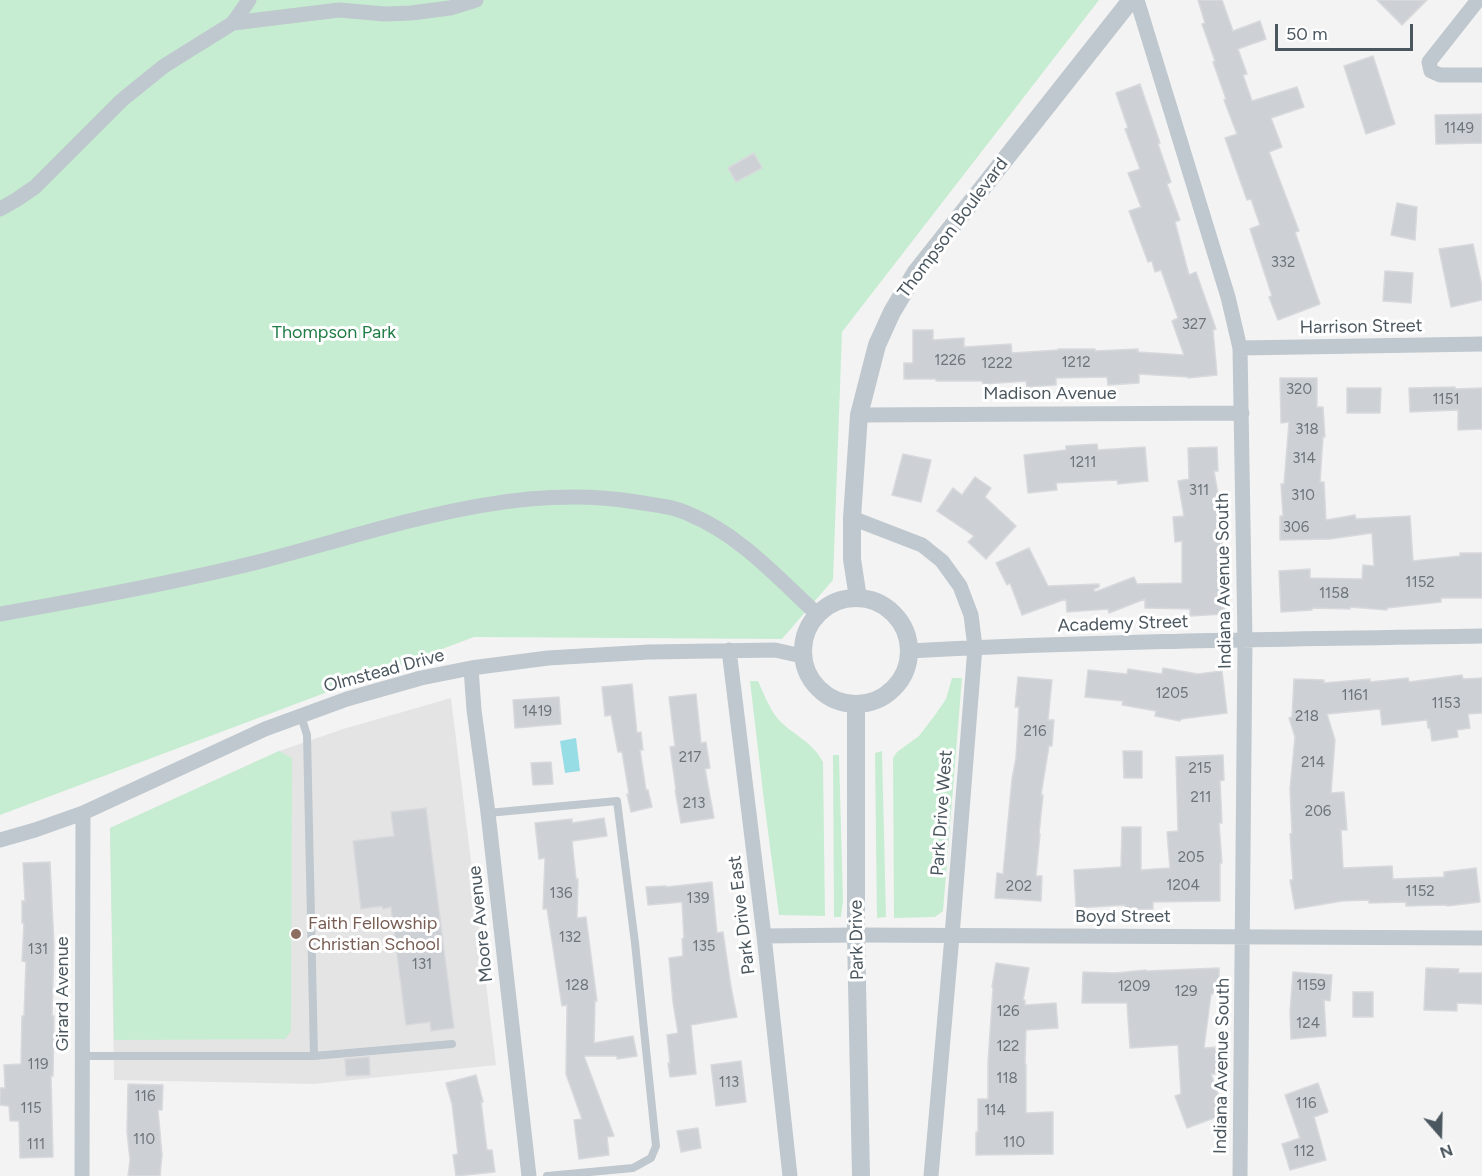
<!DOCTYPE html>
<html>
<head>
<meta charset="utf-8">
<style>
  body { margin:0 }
  #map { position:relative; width:1482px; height:1176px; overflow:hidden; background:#f4f3f3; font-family:Figtree,sans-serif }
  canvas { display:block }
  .north { position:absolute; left:1410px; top:1104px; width:60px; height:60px; -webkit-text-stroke:4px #fff; paint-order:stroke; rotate:160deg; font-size:16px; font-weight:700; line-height:24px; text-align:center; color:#4b575f }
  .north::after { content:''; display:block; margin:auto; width:21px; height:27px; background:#4b575f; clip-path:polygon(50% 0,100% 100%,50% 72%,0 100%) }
  .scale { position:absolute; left:1275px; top:24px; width:138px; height:27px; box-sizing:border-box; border:3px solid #4b575f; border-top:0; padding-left:8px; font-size:18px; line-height:21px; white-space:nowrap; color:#4b575f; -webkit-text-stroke:4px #fff; paint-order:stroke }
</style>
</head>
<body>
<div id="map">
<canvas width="1482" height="1176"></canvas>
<div class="north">N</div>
<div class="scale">50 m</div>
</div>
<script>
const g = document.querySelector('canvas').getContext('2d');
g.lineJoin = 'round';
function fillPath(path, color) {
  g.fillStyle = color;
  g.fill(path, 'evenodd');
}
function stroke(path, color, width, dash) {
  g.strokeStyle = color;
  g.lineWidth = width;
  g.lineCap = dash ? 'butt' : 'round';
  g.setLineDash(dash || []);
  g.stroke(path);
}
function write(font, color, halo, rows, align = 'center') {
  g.font = font + ' Figtree,sans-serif';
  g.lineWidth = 6;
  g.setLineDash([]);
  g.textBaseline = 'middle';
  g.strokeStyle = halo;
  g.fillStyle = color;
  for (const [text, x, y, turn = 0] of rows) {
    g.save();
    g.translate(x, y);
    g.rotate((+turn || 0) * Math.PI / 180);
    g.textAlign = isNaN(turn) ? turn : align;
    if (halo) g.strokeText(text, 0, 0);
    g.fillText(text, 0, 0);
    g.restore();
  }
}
const education = new Path2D(`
  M451,698l45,367 -182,19 -200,-4 -4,-252 169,-77 64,-22z`);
const green = new Path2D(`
  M0,0h1099l-257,332 -9,248 -51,59 -308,-2 -474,178z
  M952,678h10l-19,233 -8,6 -41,1 -1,-160 4,-6 22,-16 16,-21 11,-16z
  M750,681h8c6,13 11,27 20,38 15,16 35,23 45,43l2,154 -46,-1 -15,-114z
  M279,751l13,7 -1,273 -6,8 -171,1 -4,-212z
  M882,751l4,166 -9,1 -2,-165z
  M833,755h6l4,145 -2,17h-7z`);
const water = new Path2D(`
  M576,738l4,33 -15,2 -5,-32z`);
const building = new Path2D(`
  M1198,0h24l11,31 27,-10 6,18 -28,10 9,25 -4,1 9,26 45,-14 7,20 -33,11 11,29 -13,5 30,79 -4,1 25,72 -42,16 -9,-23 3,-1 -22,-67 10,-4 -9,-26 -4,1 -22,-62 12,-4 -13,-34 2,-1 -13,-37 2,-1 -13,-37 3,-1z
  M1377,0h50l-25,25z
  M1373,56l22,68 -29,10 -22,-68z
  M1140,84l20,59 -2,1 13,38 -4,2 13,36 -5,2 14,53 7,-3 20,57 -3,1 4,45 -29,3v-1l-49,-3v9l-31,2 -1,-8 -51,1v7l-29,2 -1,-6 -43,3 -1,-3h-46v-2h-32v-16h9v-33h20v10l31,-2v9l47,-3 1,9 46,-3v-1h37v2l43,-2v3l46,3 -12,-34 6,-3 -17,-48 -6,2 -3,-11 -4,1 -19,-51 12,-4 -13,-34 12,-4 -15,-40 3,-1 -12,-35z
  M1482,114v29l-46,1 -1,-29z
  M754,153l8,15 -26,14 -8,-14z
  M1397,203l20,4 -2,33 -24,-5z
  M1473,244l9,42v14l-31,7 -12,-58z
  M1385,271l28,2 -2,30 -28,-2z
  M1280,378h37v29h6l2,30h-2l-3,45h4l2,38 29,-5 1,4 54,-3 3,45 47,-5v-3h22v45h-41v4l-54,6v2l-37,-3v2l-38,-1v2l-31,2 -2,-41 31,-2v9l52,1 1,-14 11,1 -2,-33 -42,6 -50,1v-24h3l-2,-32h3l5,-62 -8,1z
  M1455,387v2l27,-1v41l-24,1v-20l-48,2 -1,-24z
  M1347,388h34l-1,25h-33z
  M1097,444l1,6 47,-3 3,34 -30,3 -1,-4 -61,3 1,7 -29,3 -4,-38 42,-5v-4z
  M1217,447l1,24h-4l5,29h-1l5,48 2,66 -35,2v-7l-45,-1v-9l-36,14 -1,-4 -41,3 -1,-13 -44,16 -12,-32 -3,2 -11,-22 33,-15 19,38 51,-2v3l-5,2 1,3 39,-15 3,7 45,-1v-42l-7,1 -2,-25 11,-1 -6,-35 11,-2 -1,-31z
  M903,454l28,6 -10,42 -29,-7z
  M975,477l16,11 -6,9 31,29 -30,33 -18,-17 6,-6 -37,-25 16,-23 9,7z
  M1163,668l35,6 24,-3 5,42 -46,6 -1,2 -25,-5 1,-5 -34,-6 1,-4 -38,-4 3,-27 39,4 1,-5 34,5z
  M1462,675l1,4 19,-1v35l-14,1 2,14 -13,2 1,7 -26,4 -2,-13h-2l-1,-8 -45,5 -2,-16 -53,5 8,26 -4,53 13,-1 3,38h-6l2,38 49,-2 1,13 51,-2v-5l32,-4 4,34 -33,4v-1l-41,1v-4l-37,1v-3l-27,1 -47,8 -5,-29h3l-3,-46 2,-1 -2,-44 5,-52 -6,-19 3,-1 2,-38 30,1v3l46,-4v3l38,-4 1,4z
  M1018,677l34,3 -4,40h6l-2,26h-3l-8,49h2l-4,39h1l-4,42h6l-1,25 -46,-3 2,-25 6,1 9,-95 4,-21 3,-51h-4z
  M632,684l5,49 4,-1 2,18h-3l6,40h2l4,17 -21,5 -4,-18h2l-7,-42h-4l-7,-37 -6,1 -3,-29z
  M696,694l5,49 5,-1 4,26 -5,1 9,49 -33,5 -6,-33h1l-6,-43 5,-1 -6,-49z
  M559,697l2,27 -46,4 -2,-28z
  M1123,751h19v27h-18z
  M1223,755l1,25 -4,1 2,42h-3l3,40h-2v38l-67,1v7l-28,1v-5l-49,3 -2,-38 47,-3 1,-40h19v43l29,-2 -3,-36 11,-1 -2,-74z
  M551,762l2,22 -20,1 -2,-22z
  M426,808l28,220 -23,3 -1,-9 -24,3 -15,-118 -8,2 -1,-3 -21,3 -8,-68 41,-5 -3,-24z
  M604,818l3,18 -35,5 4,38h2l-1,39 9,-1 11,84h-2l-1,42 39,-7 4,20 -20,3v-3h-33l30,80 -7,1 2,18 -30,4 -5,-39 8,-1 -16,-45 1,-69 -5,1 -15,-97h-4l2,-51 -6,1 -4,-36 37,-4v4z
  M50,862l4,84 -2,70h2l-1,60h-2l2,81 -33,1 -1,-37h-9l-1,-15 -9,-1v-17h5l-1,-23 17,-1 1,-48h2l2,-54 -4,-1 2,-38h-2v-22h3l-2,-38z
  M712,882l5,51 6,-1 8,55 6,30 -46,8 5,49 -26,3 -2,-14h2l-3,-28 11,-2 -5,-31 -4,-44 14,-2 -1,-17 2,-1 -2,-36 -34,3 -2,-18 20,-1v1z
  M996,963l33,5 -6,32h2v5l31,-2 2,25 -32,2 -1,34h1v49l27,-1v42l-77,1v-23h2v-33h10v-36l5,-75 -1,-1z
  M1219,968v25l-8,1 -7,54 14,-1 2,27h-9l14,40 -38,14 -12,-32 6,-2 -3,-49 -48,3 -3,-45h-45l1,-31 32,1 31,-3v1z
  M1426,968l33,1 -1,4h24v31l-25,-1v8l-33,-1z
  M1293,972l39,3 -2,26 -6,-1 2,36 -35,3 -1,-27z
  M1353,992h20v25h-20z
  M369,1057l1,18 -24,1 -1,-17z
  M741,1061l5,41 -30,4 -5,-41z
  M476,1075l7,27h-2l6,48h5l3,22 -39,4 -3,-21 5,-1 -6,-50 -6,-21z
  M1318,1083l10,29 -14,5 12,43 -36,10 -8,-26 18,-6 -15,-43z
  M128,1084l35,1 -1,25h-4l4,45 -2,21h-32l2,-16 -3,-28z
  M698,1128l3,20 -20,4 -4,-21z`);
const service = new Path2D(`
  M488,813l129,-12 18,142 21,203 -5,12 -18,10 -86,8
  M82,1056h232l-7,-321 -6,-19
  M314,1056l138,-12`);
const minor = new Path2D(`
  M1137,0l91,297 12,51 5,292 -5,536
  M1478,0l-49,62 2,9 9,4h42
  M233,23l16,-23
  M0,209l16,-9 19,-13 87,-87 42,-34 69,-43 106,-13 46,4 26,-1 39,-5 26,-8
  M1240,348l242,-4
  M859,415l383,-2
  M852,518l70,27 20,16 18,25 11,29 4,32 -23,289 -21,240
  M0,614c86,-15 173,-31 258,-52 122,-31 251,-81 378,-60 18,3 37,4 53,12 51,21 88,63 128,100
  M729,650l35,286 26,240
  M909,651c191,-10 382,-12 573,-15
  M471,668l3,42 14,103 41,363
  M0,840l35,-10 48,-17 182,-84 82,-30 74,-21 50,-10 77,-10 101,-6 126,-2 27,6
  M764,936l92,-1 626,3
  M82,1176l1,-363`);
const tertiary = new Path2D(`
  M803 651a53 53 0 1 1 106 0a53 53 0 1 1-106 0Z
  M858,598l-6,-39v-41l7,-103 18,-70 15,-33 24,-40 215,-272
  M856,704v231l5,241`);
const markers = [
  [296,934,6,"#8d6e63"]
];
const numberNames = [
  ["1149",1459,129],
  ["332",1283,263],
  ["327",1194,325],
  ["1226",950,361],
  ["1212",1076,363],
  ["1222",997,364],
  ["320",1299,390],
  ["1151",1446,400],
  ["318",1307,430],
  ["314",1304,459],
  ["1211",1083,463],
  ["311",1199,491],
  ["310",1303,496],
  ["306",1296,528],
  ["1152",1420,583],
  ["1158",1334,594],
  ["1205",1172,694],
  ["1161",1355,696],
  ["1153",1446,704],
  ["1419",537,712],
  ["218",1307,717],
  ["216",1035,732],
  ["217",690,758],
  ["214",1313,763],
  ["215",1200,769],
  ["211",1201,798],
  ["213",694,804],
  ["206",1318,812],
  ["205",1191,858],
  ["1204",1183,886],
  ["202",1019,887],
  ["1152",1420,892],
  ["136",561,894],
  ["139",698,899],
  ["132",570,938],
  ["135",704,947],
  ["131",38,950],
  ["131",422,965],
  ["128",577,986],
  ["1159",1311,986],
  ["1209",1134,987],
  ["129",1186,992],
  ["126",1008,1012],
  ["124",1308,1024],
  ["122",1008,1047],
  ["119",38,1065],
  ["118",1007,1079],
  ["113",729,1083],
  ["116",145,1097],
  ["116",1306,1104],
  ["115",31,1109],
  ["114",995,1111],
  ["110",144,1140],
  ["110",1014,1143],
  ["111",36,1145],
  ["112",1304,1152]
];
const streetNames = [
  ["Thompson Boulevard",953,228,-53],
  ["Harrison Street",1361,327,-1],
  ["Madison Avenue",1050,394],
  ["Indiana Avenue South",1224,581,-91],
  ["Academy Street",1123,624,-2],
  ["Olmstead Drive",384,671,-15],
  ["Park Drive West",942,813,-86],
  ["Park Drive East",742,915,-97],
  ["Boyd Street",1123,917],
  ["Moore Avenue",481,924,-96],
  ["Park Drive",857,940,-91],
  ["Girard Avenue",63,994,-90],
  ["Indiana Avenue South",1222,1066,-89]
];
const parkNames = [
  ["Thompson Park",334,333]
];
const educationNames = [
  ["Faith Fellowship",308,924],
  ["Christian School",308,945]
];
fillPath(education, '#e5e4e4');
fillPath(green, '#c6edd1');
fillPath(water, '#97dde6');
fillPath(building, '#cdd0d4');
stroke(building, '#d7d9dd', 1.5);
stroke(service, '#bfc8ce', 8);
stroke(minor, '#bfc8ce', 15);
stroke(tertiary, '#bfc8ce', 18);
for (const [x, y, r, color] of markers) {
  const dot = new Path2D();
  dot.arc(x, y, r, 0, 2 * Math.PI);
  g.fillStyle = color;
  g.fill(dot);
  stroke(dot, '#fff', 2);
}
write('15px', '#6c757c', null, numberNames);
write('18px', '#4b575f', '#fff', streetNames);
write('18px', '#207d45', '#fff', parkNames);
write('18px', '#785e54', '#fff', educationNames, 'left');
</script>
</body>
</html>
